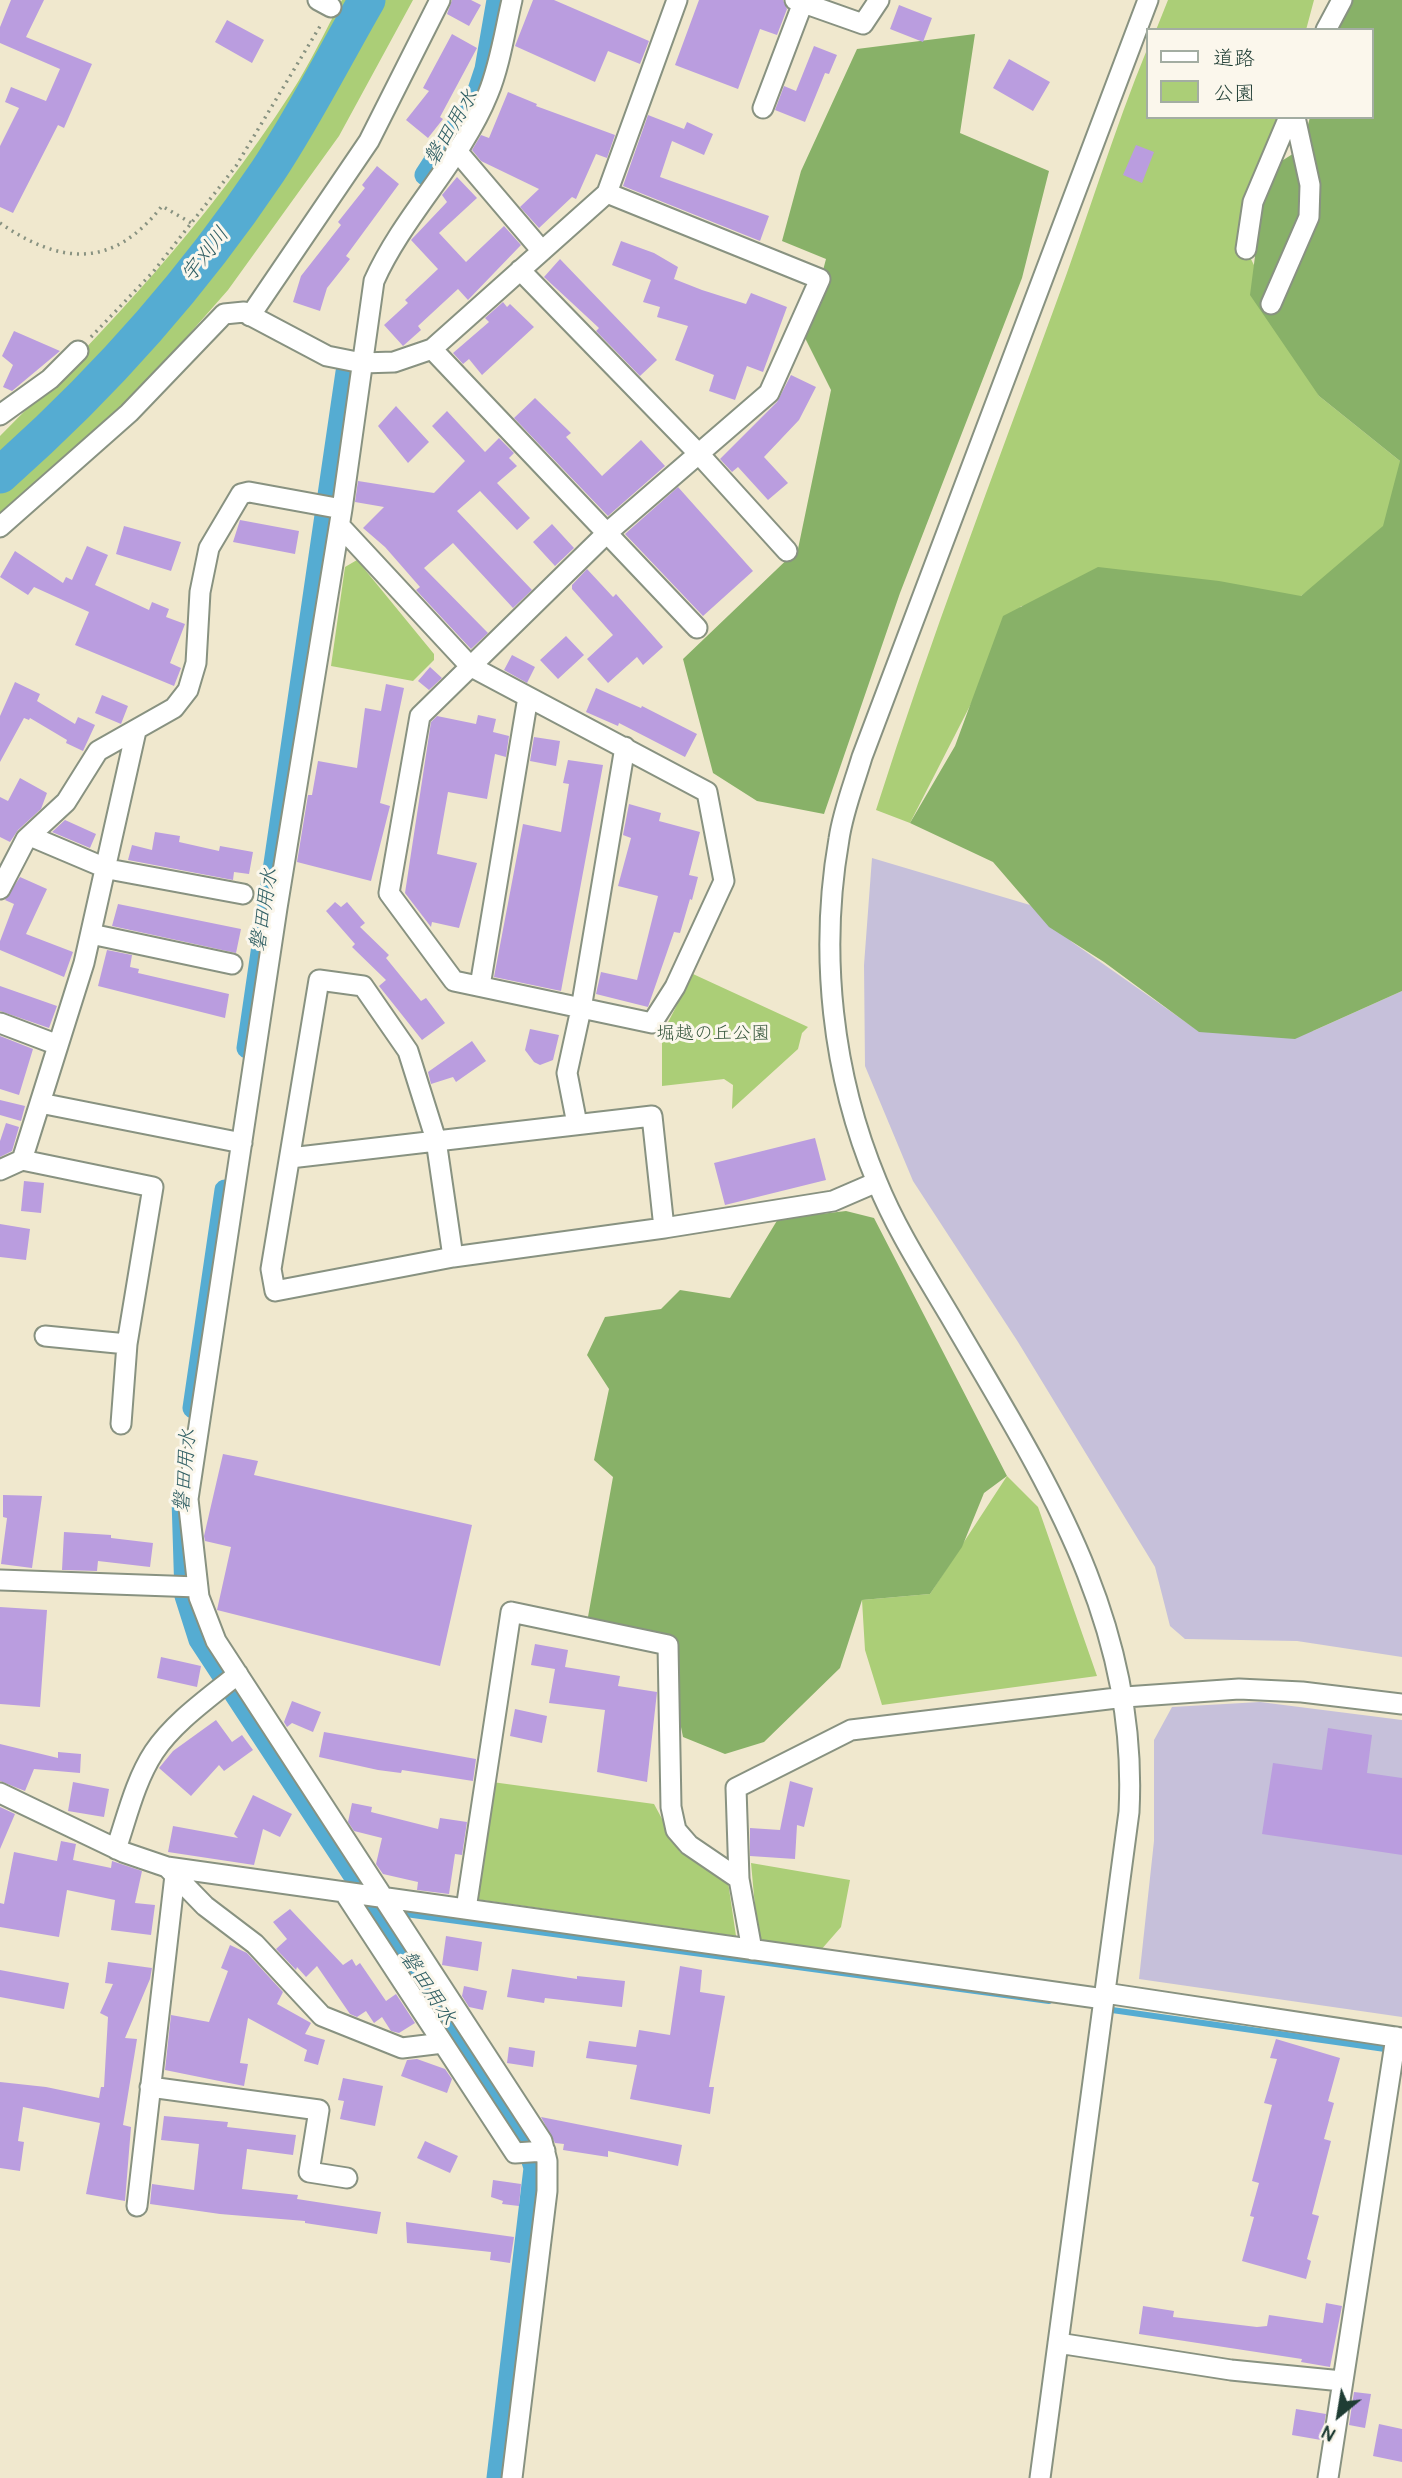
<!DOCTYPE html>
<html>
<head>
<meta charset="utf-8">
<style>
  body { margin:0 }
  #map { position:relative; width:1402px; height:2478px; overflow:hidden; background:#f0e8ce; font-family:Pangolin,"Klee One",sans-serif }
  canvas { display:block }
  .legend { position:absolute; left:1146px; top:28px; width:228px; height:91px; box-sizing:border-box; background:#fbf7ec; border:2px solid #a3ada2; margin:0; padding:9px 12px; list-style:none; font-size:21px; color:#1f3d34 }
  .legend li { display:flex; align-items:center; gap:14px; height:35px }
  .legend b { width:35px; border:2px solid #a3ada2 }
  .north { position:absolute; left:1304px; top:2380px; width:70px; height:70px; -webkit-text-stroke:5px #fbf7ec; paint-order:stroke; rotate:210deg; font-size:19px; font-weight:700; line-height:28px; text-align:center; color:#1f3d34 }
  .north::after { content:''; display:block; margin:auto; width:24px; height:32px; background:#1f3d34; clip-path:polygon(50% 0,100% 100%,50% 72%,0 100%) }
</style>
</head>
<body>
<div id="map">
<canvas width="1402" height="2478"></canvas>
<ul class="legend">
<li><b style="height:9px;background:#fff"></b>道路</li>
<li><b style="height:19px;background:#abce77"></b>公園</li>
</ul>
<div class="north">N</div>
</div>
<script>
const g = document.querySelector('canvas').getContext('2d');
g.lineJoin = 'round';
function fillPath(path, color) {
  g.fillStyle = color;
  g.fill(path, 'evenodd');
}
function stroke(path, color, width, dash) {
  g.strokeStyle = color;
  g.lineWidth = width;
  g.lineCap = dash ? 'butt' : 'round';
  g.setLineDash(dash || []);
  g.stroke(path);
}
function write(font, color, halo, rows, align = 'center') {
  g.font = font + ' Pangolin,"Klee One",sans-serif';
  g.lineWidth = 6;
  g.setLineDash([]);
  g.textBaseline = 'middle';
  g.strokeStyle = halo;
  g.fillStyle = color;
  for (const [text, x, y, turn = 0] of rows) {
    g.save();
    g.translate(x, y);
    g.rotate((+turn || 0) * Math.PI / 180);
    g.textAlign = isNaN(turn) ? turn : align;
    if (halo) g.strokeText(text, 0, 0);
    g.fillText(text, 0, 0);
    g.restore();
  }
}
const industrial = new Path2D(`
  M872,858l158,47 42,37 128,90 113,-1 89,-40v666l-105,-16 -112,-2 -15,-13 -15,-59 -137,-225 -105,-161 -48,-115 -1,-101z
  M1260,1702l142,18v297l-263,-38 15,-138v-101l18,-33z`);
const green = new Path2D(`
  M342,0h71l-74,136 -111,154 -118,134 -110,90v-78c108,-108 208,-214 291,-343 19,-29 34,-62 51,-93z
  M1168,0h146l-8,30h-150z
  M1148,47v70h134l-36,132 73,147 81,65 2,62 -101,73 -280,10 -111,217 -34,-13c54,-170 118,-337 179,-504 32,-86 58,-174 93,-259z
  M357,560l77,94v6l-21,21 -82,-15 14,-99z
  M693,974l115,53 -6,6 -4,16 -66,60 1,-24 -9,-6 -62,7v-52z
  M1007,1476l31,31 59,169 -215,29 -17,-55 -3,-50 68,-6z
  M492,1782l162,22 26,48 48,30 8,54 -261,-37z
  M751,1863l99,17 -9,47 -21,24 -62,-12z`);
const forest = new Path2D(`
  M1342,0h60v991l-107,48 -96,-7 -95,-70 -55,-35 -56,-65 -83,-39 45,-77 48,-130 95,-49 121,14 82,15 82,-70 17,-65 -81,-65 -69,-101 16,-124 36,-23 8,-31h62v-87h-39z
  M975,34l-15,99 89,38 -27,107 -122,315 -76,221 -67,-13 -44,-28 -30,-114 115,-110 33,-159 -26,-52 21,-79 -44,-18 19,-70 56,-122z
  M846,1211l28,7 133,258 -23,17 -22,54 -32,47 -68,6 -22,68 -76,74 -39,12 -42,-17 -20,-100 -77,-9 27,-151 -19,-17 15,-71 -22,-34 18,-38 56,-8 19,-19 50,8 48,-79z`);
const stream = new Path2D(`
  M398,1913l651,88
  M1105,2009l287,41`);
const canal = new Path2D(`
  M425,175l51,-79 9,-27 12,-69
  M247,1048l99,-676
  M193,1408l32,-218
  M182,1499l3,97 14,44 326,497 9,31 -37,310`);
const river = new Path2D(`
  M0,475c101,-89 193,-192 268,-304 36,-54 66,-114 99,-171`);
const building = new Path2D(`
  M11,0h33l-18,37 66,27 -28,64 -6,-3 -45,88 -13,-6v-61l19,-38 -14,-6 6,-15 35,14 14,-32 -60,-26v-16z
  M452,0h19l10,5 -12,21 -22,-12z
  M533,0h21l95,41 -9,23 -32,-13 -13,31 -80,-36z
  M699,0h84l4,9 -10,26 -17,-6 -22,60 -63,-24z
  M899,5l33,13 -9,24 -33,-13z
  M227,20l37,20 -12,23 -37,-21z
  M452,34l25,14 -37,69 3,2 -15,19 -22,-18 23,-29 -6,-3z
  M814,46l23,9 -8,19 -4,-1 -20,49 -30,-12 9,-24 12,5z
  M1009,59l41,23 -17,29 -40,-23z
  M508,92l29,12 -1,2 79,29 -8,23 -11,-4 -20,45 -4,-2 -33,31 -19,-21 19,-18 -58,-28 -9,-11 9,-15 8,3z
  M648,115l36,14 3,-7 26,12 -9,21 -32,-14 -12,36 109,39 -9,25 -137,-55z
  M1136,145l18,7 -12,31 -19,-8z
  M377,166l22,18 -53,72 4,3 -23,29 -7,23 -27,-9 8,-26 40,-51 -3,-3 27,-34 -3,-3z
  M457,177l20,21 -38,35 27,29 38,-36 17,19 -53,55 -10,-11 -40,37 3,4 -18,16 -19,-21 24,-22 -3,-3 33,-31 -27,-29 36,-38 -5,-7z
  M621,241l33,12 24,14 -4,12 28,11 44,14 5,-11 36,14 -24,65 -16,-6 -12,34 -26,-9 5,-16 -39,-15 13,-34 -31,-9 3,-10 -17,-5 8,-22 -39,-15z
  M560,259l97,101 -17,16 -44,-45 3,-3 -55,-51z
  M503,302l4,5 3,-3 24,23 -52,48 -13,-16 -6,5 -10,-11 36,-31 -4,-4z
  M14,331l46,20 -48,40 -9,-4 10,-22 -11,-9z
  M791,375l25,12 -17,33 -35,37 24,26 -20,17 -30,-33 -6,5 -12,-13 57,-57z
  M535,398l36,35 -5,4 36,39 39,-36 24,26 -57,50 -94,-98z
  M396,406l33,36 -21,21 -30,-37z
  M447,411l38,41 14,-14 15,15 -5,5 8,8 -20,17 33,35 -13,12 -37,-39 -23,20 75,79 -19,18 -60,-65 -29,25 64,65 -17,16 -55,-59 4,-3 -35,-40 -22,-19 21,-21 -29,-5 3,-21 76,12 31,-32 -33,-35z
  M678,487l75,84 -50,45 -78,-82z
  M240,520l59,11 -4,23 -62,-12z
  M552,524l22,24 -19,18 -22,-24z
  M124,526l57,16 -10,29 -55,-17z
  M87,546l21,9 -13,30 54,25 3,-8 17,7 -3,8 19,7 -15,39 11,5 -7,18 -99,-41 14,-33 -55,-25 -6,8 -28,-18 15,-26 48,32 3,-6 6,3z
  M587,569l26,28 3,-3 47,53 -20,18 -6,-8 -29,26 -21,-24 26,-24 -41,-46v-4z
  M566,636l18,19 -26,24 -18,-19z
  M512,655l23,12 -8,16 -23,-13z
  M430,667l12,11 -13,12 -11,-9z
  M15,682l25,12 -3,7 38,23 3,-7 17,8 -12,26 -17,-8 1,-3 -37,-22 -1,2 -5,-2 -24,44v-46z
  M386,684l18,4 -24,115 10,3 -19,75 -74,-19 11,-67h4l6,-34 39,7 8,-60 16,3z
  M596,688l45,20 1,-2 55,28 -12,23 -66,-34 -1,3 -32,-14z
  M102,695l26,11 -7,18 -26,-11z
  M478,715l18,4 -3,13 16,4 -3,21 -11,-3 -8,45 -39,-7 -11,62 40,9 -18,65 -27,-6 -1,5 -26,-34 26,-171 6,-6 39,8z
  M534,737l26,4 -4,25 -26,-5z
  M568,760l35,5 -42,226 -67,-14 29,-153 38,8 8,-48 -6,-1z
  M20,778l27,15 -6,16 -23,21 -8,12 -10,-5v-40l8,4z
  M629,804l32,9 -2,8 41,11 -11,43 9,2 -6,23 -2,-1 -10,34 -6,-1 -26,75 -52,-13 5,-22 36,8 21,-84 -40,-10 13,-48 -8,-3z
  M65,820l31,14 -6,14 -38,-16z
  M155,832l25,4 -1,6 40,9 1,-5 33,6 -4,22 -15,-2 -1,8 -105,-20 4,-15 20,5z
  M20,877l27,12 -21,45 47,18 -9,25 -64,-27v-9l14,-37 -9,-4z
  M335,902l6,5 6,-5 18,21 -5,4 29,28 -3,3 35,43 5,-3 19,25 -23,17 -43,-54 7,-6 -34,-33 3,-3 -29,-33z
  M118,904l123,25 -5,24 -124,-27z
  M107,950l25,5 -2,12 9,2 -1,4 91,21 -4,24 -127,-32z
  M0,986l57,20 -8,22 -49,-17z
  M530,1029l29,6 -6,25 -13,5 -6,-3 -9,-12z
  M0,1036l33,13 -14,46 -19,-6z
  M472,1041l14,20 -30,21 -3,-5 -22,7 -3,-12z
  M0,1100l25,6 -4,15 -21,-6z
  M6,1123l13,4 -7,24 -12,6v-16z
  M815,1138l11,42 -101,25 -11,-42z
  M24,1181l20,2 -3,30 -20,-2z
  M0,1224l30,5 -4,31 -26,-3z
  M223,1454l35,7 -4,14 218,50 -32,141 -223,-56 14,-63 -26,-6 -1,-5z
  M3,1495l39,1 -10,72 -31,-4 6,-46 -4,-1z
  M64,1532l47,3v3l42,5 -3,24 -52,-6 -1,10 -35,-1z
  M0,1607l47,3 -7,97 -40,-3z
  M535,1644l33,6 -3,17 55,9 -2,10 39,6 -10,90 -50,-10 8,-62 -56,-7 6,-34 -24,-4z
  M161,1657l40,9 -4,21 -40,-9z
  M292,1701l29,11 -8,20 -21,-9 -5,4 -3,-5z
  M515,1709l32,7 -5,27 -32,-7z
  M216,1720l16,22 10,-7 11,15 -29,21 -5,-6 -28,31 -32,-28 14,-17z
  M1328,1728l44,7 -5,38 35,5v77l-140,-21 11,-71 49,7z
  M324,1732l152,27 -3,22 -71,-11 -1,3 -23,-3 -59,-13z
  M0,1744l58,14v-6l23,2 -1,19 -46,-4 -9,22 -25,-10z
  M790,1781l23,7 -9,39 -7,-2 -2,34 -45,-3v-28l30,2z
  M73,1782l36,7 -5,28 -36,-6z
  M253,1795l39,19 -12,23 -17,-8 -9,36 -86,-13 5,-26 65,12 -4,-4z
  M352,1803l20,4 -1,5 67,17 2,-11 27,4 -5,33 -7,-1 -6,40 -32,-4 1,-8 -35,-8 -7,-10 6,-26 -28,-7 -6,-9z
  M0,1807l15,7 -15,35z
  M61,1841l15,3 -3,16 38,8 1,-7 30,10 -7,32 20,2 -4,30 -40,-5 4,-30 -48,-10 -8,47 -59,-10v-24l4,1 10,-52 43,9z
  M290,1909l53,56 9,-6 4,7 4,-3 26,38 10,-7 19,29 -16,10 -8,-2 -9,-14 -8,6 -8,-12 -9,6 -7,-3 -33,-48 -11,11 -9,-10 -1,3 -20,-21 11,-10 -14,-17z
  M446,1936l36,6 -4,29 -36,-6z
  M230,1945l17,8 36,39 -6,12 34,19 -6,11 20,6 -7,25 -14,-4 3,-11 -59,-32 -8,45 8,1 -4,22 -79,-16 6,-55 38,7 19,-51 -7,-3z
  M108,1962l44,6 -2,11 -25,59 12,1 -14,86 8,2 -6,74 -39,-7 14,-71 -77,-16 -5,34 6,1 -4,29 -20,-3v-86l46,5 53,11 2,-11h3l4,-70 -8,-4 13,-29 -8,-1z
  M680,1966l22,4 -2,22 25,4 -16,91h5l-4,27 -80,-15 7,-34 -51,-7 3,-17 47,6 3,-17 31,5z
  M512,1969l65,10v-3l48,5 -3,26 -77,-9 -1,5 -37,-6z
  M0,1970l69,13 -5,26 -64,-12z
  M464,1986l23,5 -4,19 -14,-3 -7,-11z
  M1276,2039l64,19 -12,43 6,2 -10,36 7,2 -19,73 7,2 -12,43 4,2 -5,18 -64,-18 12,-44 -4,-1 9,-33 -7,-2 20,-76 -8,-2 13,-44 -7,-1z
  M509,2047l26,4 -2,16 -26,-4z
  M417,2059l28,10 7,10 -5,14 -46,-17 6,-16z
  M343,2078l40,8 -8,40 -35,-7 4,-18 -6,-1z
  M164,2116l64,6 -1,5 69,8 -3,20 -46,-6 -5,40 56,6 -1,4 84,13 -4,22 -72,-11v-2l-85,-7 -70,-10 2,-20 42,6 5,-46 -38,-4z
  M541,2117l141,28 -4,21 -70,-15v6l-45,-7 1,-6 -9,-1z
  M425,2141l33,15 -8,17 -33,-15z
  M493,2180l28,4 -2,22 -17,-2 1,-3 -12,-4z
  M406,2222l108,15 -4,26 -20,-3 1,-8 -84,-9z
  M1326,2303l16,3 -12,61 -29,-5 1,-3 -163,-25 4,-28 31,5 -1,6 84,10 10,-1 2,-11 54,8z
  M1354,2392l17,2 -6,34 -16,-3z
  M1296,2409l30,5 -5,26 -29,-5z
  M1379,2424l23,5v33l-29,-6z`);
const path = new Path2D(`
  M0,223c61,42 113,46 162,-17l31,18
  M91,337l62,-65 83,-106 86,-143`);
const minor = new Path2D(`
  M318,0l13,7
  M795,0l68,24 16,-24
  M1326,30l16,-30
  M763,108l41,-108
  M456,150l86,101
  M1246,249l7,-47 36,-85
  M520,270l179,184 88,97
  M1271,304l38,-87 1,-32 -15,-68
  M250,316l119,-175 71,-141
  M432,349l265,279
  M0,415l50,-36 28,-28
  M340,526l130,140 237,126 17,89 -49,106 -23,36 -198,-42 -65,-88 31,-177 188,-184 161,-139 51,-114 -213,-86
  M0,527l129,-114 95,-99 20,-2 83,44 35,7 32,-1 38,-13 175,-156 70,-193
  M30,836l78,33 135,25
  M0,889l26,-50 40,-37 32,-51 76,-43 14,-18 8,-27 4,-71 9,-44 32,-54 8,-2 93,17
  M91,934l141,30
  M480,986l48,-289
  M0,1023l58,22
  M40,1103l202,40
  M577,1124l-10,-51 14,-64 44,-262
  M290,1158l362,-42 12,112 169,-27 44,-19
  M22,1160l131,27 -26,157 -6,80
  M0,1170l22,-10 62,-197 52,-232
  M453,1257l-17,-117 -28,-89 -45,-65 -44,-6 -48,289 4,22 178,-34 211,-29
  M45,1336l82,8
  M0,1580l198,7
  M0,1793l123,59 44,15 937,132
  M116,1849c11,-32 19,-68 38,-97 21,-31 55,-54 84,-78
  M167,1867l38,39 50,38 67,72 80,32 41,-5
  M739,1879l-3,-91 115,-58 274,-33 114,-8 63,3 100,12
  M344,1892l171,261 30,-2
  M466,1909l45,-297 157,33 3,162 5,23 13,15 50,34 13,71
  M1105,1993l297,45
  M150,2087l169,23 -10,62 38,6
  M137,2206l38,-331
  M1058,2343l173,27 111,11
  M512,2478l35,-287v-30l-5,-20 -326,-500 -17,-44 -11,-98 89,-591 65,-399 32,-228c30,-67 87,-120 114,-187 12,-29 17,-64 24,-94
  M1040,2478l89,-666c10,-193 -86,-336 -179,-496 -26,-44 -54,-87 -73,-134 -45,-107 -58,-229 -38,-343 4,-28 15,-55 23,-82l286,-757
  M1328,2478l68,-441`);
const parkNames = [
  ["堀越の丘公園",713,1034]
];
const waterNames = [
  ["磐田用水",452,128,-59],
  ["宇刈川",206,255,-52],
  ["磐田用水",265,910,-81],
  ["磐田用水",186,1471,-85],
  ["磐田用水",427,1988,57]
];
fillPath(industrial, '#c6c0da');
fillPath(green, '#abce77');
fillPath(forest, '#88b168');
stroke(stream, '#55acd2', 6);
stroke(canal, '#55acd2', 21);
stroke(river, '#55acd2', 37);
fillPath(building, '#ba9ddf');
stroke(minor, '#889281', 23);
stroke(path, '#889281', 3.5, [2, 5]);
stroke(minor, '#fff', 19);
write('19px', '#3b5a41', '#fbf7ec', parkNames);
write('italic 21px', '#2f5e63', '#fbf7ec', waterNames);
</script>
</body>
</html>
